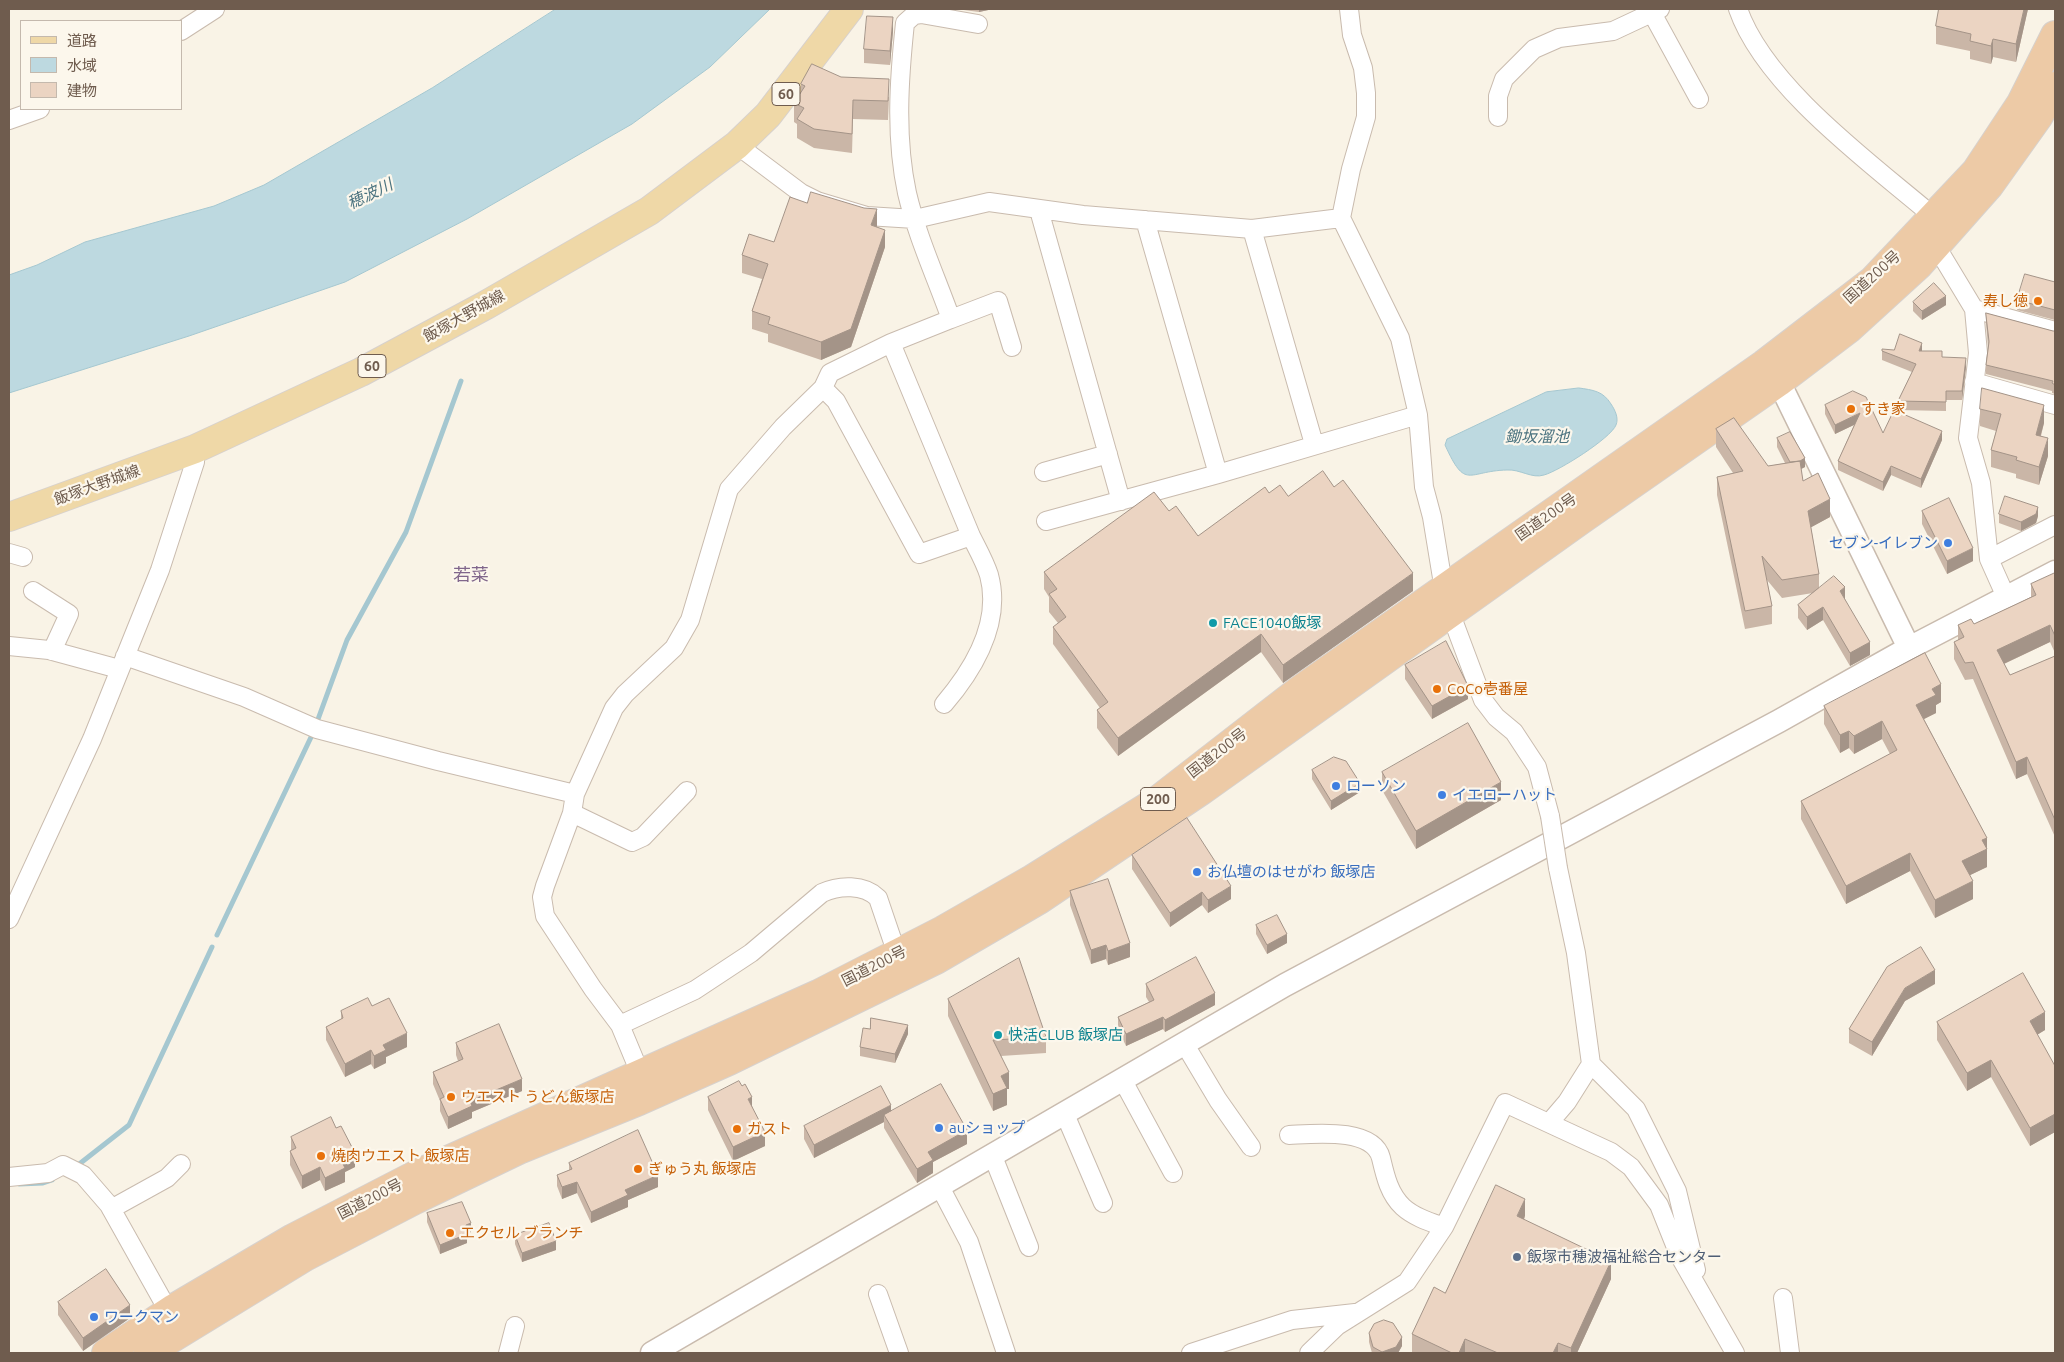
<!DOCTYPE html>
<html>
<head>
<meta charset="utf-8">
<style>
  body { margin:0 }
  #map { position:relative; width:2064px; height:1362px; overflow:hidden; background:#f9f3e6; font-family:Ubuntu,"Noto Sans JP",sans-serif }
  canvas { display:block }
  .frame { position:absolute; inset:0; border:10px solid #6f5c4e; pointer-events:none }
  .legend { position:absolute; left:20px; top:20px; width:162px; height:90px; box-sizing:border-box; background:#fcf7ec; border:1px solid #c4b9ad; margin:0; padding:6px 9px; list-style:none; font-size:15px; color:#6f5c4e }
  .legend li { display:flex; align-items:center; gap:10px; height:25px }
  .legend b { width:25px; border:1px solid #c4b9ad }
</style>
</head>
<body>
<div id="map">
<canvas width="2064" height="1362"></canvas>
<div class="frame"></div>
<ul class="legend">
<li><b style="height:6px;background:#efd8a7"></b>道路</li>
<li><b style="height:14px;background:#bdd9e0"></b>水域</li>
<li><b style="height:14px;background:#ebd4c2"></b>建物</li>
</ul>
</div>
<script>
const g = document.querySelector('canvas').getContext('2d');
g.lineJoin = 'round';
function fillPath(path, color) {
  g.fillStyle = color;
  g.fill(path, 'evenodd');
}
function stroke(path, color, width, dash) {
  g.strokeStyle = color;
  g.lineWidth = width;
  g.lineCap = dash ? 'butt' : 'round';
  g.setLineDash(dash || []);
  g.stroke(path);
}
function write(font, color, halo, rows, align = 'center') {
  g.font = font + ' Ubuntu,"Noto Sans JP",sans-serif';
  g.lineWidth = 4.5;
  g.setLineDash([]);
  g.textBaseline = 'middle';
  g.strokeStyle = halo;
  g.fillStyle = color;
  for (const [text, x, y, turn = 0] of rows) {
    g.save();
    g.translate(x, y);
    g.rotate((+turn || 0) * Math.PI / 180);
    g.textAlign = isNaN(turn) ? turn : align;
    if (halo) g.strokeText(text, 0, 0);
    g.fillText(text, 0, 0);
    g.restore();
  }
}
const water = new Path2D(`
  M556,9h214l-60,58 -78,57 -165,95 -122,63 -156,54 -180,57v-118l28,-10 48,-23 129,-36 50,-21 168,-97z
  M1579,388c14,2 24,3 32,16 4,6 8,14 5,21 -5,13 -57,46 -72,50 -12,4 -24,-6 -37,-5 -40,1 -41,21 -62,-25l2,-6 99,-47z`);
const stream = new Path2D(`
  M317,722l30,-82 59,-108 55,-151
  M217,935l96,-202
  M78,1165l51,-40 83,-178
  M19,1184l24,-1 9,-3`);
const minor = new Path2D(`
  M1349,9l3,26 11,33 3,25v24l-15,52 -10,49 59,120 18,77 6,72 8,30 12,73 6,22 33,88 13,17 18,15 23,35 13,49
  M1738,9c27,78 134,155 196,208
  M1652,13l47,86
  M181,31l34,-22
  M1498,117v-21l6,-17 30,-30 25,-11 54,-7 47,-22
  M9,120l31,-11
  M737,145l64,48 16,8 50,15 48,3 74,-17 94,13 169,14 89,-11
  M1039,210l82,291
  M1145,220l73,254
  M1252,229l62,215
  M1936,246l38,63 4,44 -10,85 13,45 8,76 17,38
  M1974,309l81,22
  M951,319l47,-18 14,46
  M1974,382l81,23
  M823,388l13,13 83,153 52,-18 -80,-193
  M1044,472l64,-18
  M1046,521l172,-47 200,-59
  M9,553l14,4
  M1989,559l66,-34
  M33,591l36,23 -17,37
  M9,646l40,4 70,19
  M125,656l119,41 73,32 121,32 137,33
  M944,704c29,-34 58,-81 45,-129 -4,-13 -12,-27 -18,-39
  M572,813l60,29 11,-5 44,-46
  M9,919l83,-180 68,-169 35,-108v-13
  M620,1025l75,-35 56,-37 71,-60c17,-8 42,-9 56,5l19,56
  M1184,1043l34,57 33,47
  M1591,1064l45,45 41,82 19,79
  M640,1073l-20,-48 -27,-36 -48,-73 -3,-19 3,-11 27,-73 3,-19 39,-86 11,-14 49,-46 16,-28 39,-131 54,-62 40,-39 7,-15 61,-30 60,-24c-15,-42 -34,-83 -44,-126 -12,-56 -8,-114 -2,-170l9,-8 7,-1 57,10
  M1122,1079l51,94
  M1064,1112l39,91
  M1549,1123l18,-21 24,-38 -15,-111 -18,-85
  M1289,1135c24,-1 84,-8 92,23 4,17 8,36 22,49 11,10 27,15 41,20
  M992,1154l37,93
  M9,1177l39,-4 15,-8 20,10 26,30 60,107
  M939,1185l30,57 37,111
  M111,1209l56,-31 14,-14
  M878,1294l21,59
  M1783,1298l7,55
  M508,1353l7,-27
  M1191,1353l101,-33 63,-7
  M1309,1353l28,-27 70,-44 37,-55 61,-124 106,49 20,15 28,38 20,50 56,98`);
const tertiary = new Path2D(`
  M1769,370l10,12 130,266
  M652,1353l633,-368 494,-264 130,-73 146,-76`);
const primary = new Path2D(`
  M9,517l186,-68 166,-77 125,-67 163,-94 88,-66 31,-30 81,-106`);
const trunk = new Path2D(`
  M106,1353l68,-45 119,-70 126,-65 399,-179 125,-64 89,-51 123,-77 143,-111 466,-327 108,-83 104,-110 45,-68 34,-68
  M148,1353l157,-96 110,-57 106,-51 118,-48 90,-40 207,-101 103,-60 162,-109 380,-271 198,-138 71,-54 68,-62 71,-80 50,-70 16,-30`);
const minorBridge = new Path2D(`
  M1550,816l8,52`);
const wall = new Path2D(`
  M956,9h37l-14,3z
  M1939,9h89l-12,53 -23,-5 -2,7 -21,-5v-8l-34,-7v-18z
  M893,31l-3,34 -26,-2v-14z
  M801,84l88,13 -1,23 -35,-1 -1,34 -38,-5 -17,-10v-14l-3,-2v-19l7,-11z
  M807,203l70,24 8,20 -34,100 -30,13 -53,-18v-8l-16,-5v-18l10,-32 -20,-6v-18l32,-13z
  M2055,282v38l-38,-10v-10z
  M1913,302l33,3 -24,15 -9,-9z
  M1986,313l67,18h2v63l-3,-1v-2l-66,-17v-9l2,-18 -2,-24z
  M1882,351h40l44,16 -4,33h-16v11l-48,-1v-9l14,-29 -30,-12z
  M1825,405l58,28 59,7 -21,48 -30,-13 -8,16 -45,-21v-9l16,-36 -19,9 -10,-20z
  M1980,409l64,14 -3,13 7,20 -9,29 -23,-7v-4l-25,-7v-17l5,-19 -16,-5z
  M1716,429l52,37 17,-3 -8,-16v-9l28,29 -4,2 2,12 27,36 -19,10 8,47v14l26,11 25,56 -20,11 -27,-46 -16,10 -9,-12v-13l15,-12 -31,5 -15,-18 5,26v18l-27,5 -28,-134v-18l16,-4 -17,-26z
  M1334,487l79,104 -130,92 -22,-31 -143,104 -21,-28v-18l3,-2 -47,-64v-17l5,-4 -9,-11v-15l-5,-8v-17l125,-61 29,25 71,-43 19,3z
  M1922,511l51,50 -26,13 -25,-50z
  M1999,514l39,2 -2,7 -15,8 -22,-8z
  M2055,573v80l-5,-11 -46,22 6,11 45,-19v181l-28,-63 -11,5 -43,-100 -8,1 -11,-21v-17l4,-2v-15l16,-1 57,-27v-13z
  M1405,665l63,34 -36,20 -27,-40z
  M1941,702l-5,3v8l-12,6 63,119v29l-17,8 3,24 -38,19 -25,-47 -64,33 -45,-85v-18l89,-47 -8,-15 -28,15 -5,-6 -9,5 -16,-29v-18z
  M1312,770l48,22 -29,18 -19,-31z
  M1382,772l119,28 -85,49 -34,-59z
  M1132,855l99,44 -23,14 -6,-8 -32,22 -38,-58z
  M1070,891l60,66 -22,8 -2,-6 -15,5 -21,-59z
  M1256,925l31,18 -20,11 -11,-20z
  M1146,984l69,21 -50,27 -2,-3 -37,17 -8,-17v-12l31,-15 -3,-5z
  M1935,984l-30,17 -33,55 -23,-13v-14z
  M948,999l98,38v16l-45,3 8,33h-2v16l-14,6 -45,-95z
  M372,1006l35,41 -21,10v6l-12,6 -3,-5 -26,13 -19,-37v-13l15,-8v-8z
  M1937,1022l108,8 -8,5 18,31v66l-25,14 -39,-69 -24,14 -30,-51z
  M870,1029l38,5 -13,29 -35,-7v-9z
  M456,1043l66,48 -50,21v6l-24,11 -8,-18v-10l-7,-17v-12l25,-11 -2,-6z
  M708,1097l44,9 13,40 -32,15 -25,-51z
  M891,1111l76,33 -34,18v11l-16,10 -33,-55v-6l-70,36 -10,-19v-13z
  M291,1137l64,30 -10,5v10l-20,9 -5,-11 -18,9 -12,-24v-14h1z
  M569,1163l89,24 -30,13v7l-37,16 -14,-30 -15,6 -5,-13v-11l12,-5z
  M427,1213l44,19 -4,2v9l-27,11 -13,-32z
  M1525,1216l-1,4 87,59 -34,74h-163l-2,-1v-18l33,-41z
  M515,1235l41,15 -34,12 -7,-18z
  M58,1302l72,16 -47,33 -25,-36z
  M1369,1333l33,13 -4,7h-26l-3,-11z`);
const shadedWall = new Path2D(`
  M979,9h14l-14,3z
  M2024,9h4l-12,53v-18z
  M893,17v14l-3,34v-14z
  M1993,39v18l-2,7v-18z
  M877,209v18l-6,-2z
  M885,230v17l-34,100 -30,13v-18z
  M1946,296v9l-24,15v-9z
  M1922,343v9l-3,-1z
  M1966,358v9l-4,33v-9z
  M2044,405v18l-8,29v-17z
  M1860,413v9l-25,12v-9z
  M1942,431v9l-21,48v-9z
  M2048,438v18l-9,29v-18z
  M1805,458v9l-14,7v-9z
  M1891,466v9l-8,16v-9z
  M1830,499v18l-22,12v-18z
  M2038,507v9l-2,7 -15,8v-9z
  M1973,548v13l-26,13v-13z
  M1413,573v18l-130,92v-18z
  M1845,587v13l-5,-9z
  M1823,607v13l-16,10v-13z
  M2050,625v17l-53,25v-17z
  M1261,634v18l-143,104v-18z
  M1870,642v13l-20,11v-13z
  M1941,684v18l-5,3v8l-20,10v-18l16,-16z
  M1468,686v13l-36,20v-13z
  M1882,721v18l-28,15v-18z
  M1849,731v17l-9,5v-18z
  M2027,757v17l-11,5v-17z
  M1501,782v18l-85,49v-18z
  M1360,783v9l-29,18v-9z
  M1987,838v29l-25,12v-18l20,-21z
  M1910,853v18l-64,33v-18z
  M1973,881v18l-38,19v-18z
  M1231,886v13l-23,14v-13z
  M1202,892v13l-32,22v-14z
  M1287,934v9l-20,11v-9z
  M1130,943v14l-22,8v-14z
  M1106,945v14l-15,5v-14z
  M1935,970v14l-30,17 -33,55v-14l33,-54z
  M1215,993v12l-50,27v-12z
  M2045,1012v18l-15,9v-18z
  M1163,1017v12l-37,17v-12z
  M908,1025v9l-13,29v-9z
  M407,1033v14l-21,10v6l-12,6v-13l9,-11z
  M371,1050v14l-26,13v-13z
  M1991,1060v17l-24,14v-18z
  M1009,1072v17h-2v16l-14,6v-17l8,-18z
  M522,1079v12l-50,21v6l-24,11v-12l22,-16z
  M752,1097v13l-4,-11z
  M891,1105v13l-7,-3v7l-70,36v-13z
  M2055,1114v18l-25,14v-18z
  M967,1130v14l-34,18v11l-16,10v-14l11,-17z
  M765,1132v14l-32,15v-14z
  M355,1153v14l-10,5v10l-20,9v-13l16,-18z
  M320,1167v13l-18,9v-13z
  M658,1175v12l-30,13v7l-37,16v-11l34,-22z
  M577,1182v11l-15,6v-12z
  M1525,1199v17l-8,18v-18z
  M471,1223v9l-4,2v9l-27,11v-9l26,-20z
  M556,1241v9l-34,12v-9z
  M1611,1261v18l-34,74h-6v-5z
  M130,1305v13l-47,33v-13z
  M1402,1337v9l-4,7h-16v-1z
  M1465,1339v14h-6z
  M1558,1343v10h-5z`);
const building = new Path2D(`
  M1939,9h85l-8,35 -23,-5 -2,7 -21,-5 1,-7 -35,-8z
  M867,16l26,1 -3,34 -26,-2z
  M812,64l29,13 48,2 -1,22 -35,-1 -1,34 -38,-5 -17,-10 7,-11 -10,-5 11,-17 -4,-2z
  M811,192l53,16 13,1 -6,16 14,5 -34,99 -30,13 -53,-18 2,-7 -18,-6 16,-47 -26,-9 7,-21 25,8 16,-45 17,6z
  M2025,274l30,8v28l-38,-10z
  M1934,283l12,13 -24,15 -9,-9z
  M1986,313l67,18h2v54l-3,-2 1,-2 -67,-16 3,-23z
  M1900,334l22,9 -3,8h23v6l24,1 -4,33h-16v11l-48,-1 18,-37 -34,-13v-2l12,1z
  M1982,388l62,17 -8,30 12,3 -9,29 -23,-7 1,-3 -26,-7 10,-36 -21,-5z
  M1853,391l13,6 17,36 11,-23 48,21 -21,48 -30,-13 -8,16 -45,-21 22,-48 -25,12 -10,-20z
  M1734,418l34,48 32,-5 3,20 15,-8 12,26 -22,12 11,63 -37,6 -20,-24 10,50 -27,5 -28,-134 26,-6 -27,-42z
  M1790,432l15,26 -5,3 -10,1 -13,-24z
  M1323,471l11,16 9,-7 70,93 -130,92 -22,-31 -143,104 -21,-28 11,-8 -55,-75 13,-10 -17,-23 8,-5 -13,-17 110,-80 15,19 7,-5 22,30 67,-49 4,6 11,-8 8,11z
  M2005,496l33,11 -2,7 -15,8 -22,-8z
  M1949,498l24,50 -26,13 -25,-50z
  M2055,573v63l-5,-11 -53,25 13,25 45,-19v164l-28,-63 -11,5 -43,-100 -8,1 -11,-21 10,-5 -6,-12 13,-6 3,5 62,-29 -5,-11z
  M1834,576l11,11 -5,4 30,51 -20,11 -27,-46 -16,10 -9,-12z
  M1446,641l22,45 -36,20 -27,-41z
  M1925,653l16,31 -9,5 4,6 -20,10 71,133 -5,2 5,9 -25,12 11,20 -38,19 -25,-47 -64,33 -45,-85 96,-51 -15,-29 -28,15 -5,-5 -9,4 -16,-29z
  M1468,723l33,59 -85,49 -34,-59z
  M1334,757l12,4 14,22 -29,18 -19,-31z
  M1187,818l44,68 -23,14 -6,-8 -32,21 -38,-58z
  M1108,879l22,64 -22,8 -2,-6 -15,5 -21,-59z
  M1277,915l10,19 -20,11 -11,-20z
  M1921,947l14,23 -30,18 -33,54 -23,-13 38,-62z
  M1196,957l19,36 -50,27 -2,-3 -37,17 -8,-17 36,-17 -8,-16z
  M1019,958l27,79 -53,3 16,32 -8,4 6,12 -14,6 -45,-95z
  M2023,973l22,39 -15,9 25,45v48l-25,14 -39,-68 -24,13 -30,-51z
  M368,998l4,8 17,-8 18,35 -24,12 3,5 -12,6 -3,-6 -26,14 -19,-37 17,-9 -2,-7z
  M871,1018l37,7 -13,29 -35,-7 3,-19 7,1z
  M499,1024l23,55 -52,22 2,5 -24,11 -8,-18 4,-2 -11,-25 30,-13 -7,-16z
  M739,1081l3,5 3,-2 7,13 -4,2 17,33 -32,15 -25,-50z
  M941,1084l26,46 -39,22 5,8 -16,9 -33,-54z
  M881,1086l10,19 -77,40 -10,-19z
  M331,1117l5,11 5,-2 14,27 -14,7 4,8 -20,10 -5,-11 -18,9 -12,-25 6,-3 -5,-11z
  M638,1130l20,45 -33,15 3,5 -37,17 -14,-30 -15,5 -5,-12 15,-6 -3,-6z
  M1496,1185l29,14 -8,17 94,45 -40,87 -13,-5 -5,10h-55l-33,-14 -6,14h-7l-40,-19 22,-47 11,6z
  M462,1202l9,21 -5,2 1,9 -27,11 -13,-32z
  M549,1223l7,18 -34,12 -7,-18z
  M106,1269l24,36 -47,33 -25,-36z
  M1384,1320l9,3 9,14 -6,10 -14,5 -9,-5 -4,-14 5,-9z`);
const markers = [
  [2038,301,5,"#e8710a"],
  [1851,409,5,"#e8710a"],
  [1948,543,5,"#3f7fe0"],
  [1213,623,5,"#0f9aa8"],
  [1437,689,5,"#e8710a"],
  [1336,786,5,"#3f7fe0"],
  [1442,795,5,"#3f7fe0"],
  [1197,872,5,"#3f7fe0"],
  [998,1035,5,"#0f9aa8"],
  [451,1097,5,"#e8710a"],
  [939,1128,5,"#3f7fe0"],
  [737,1129,5,"#e8710a"],
  [321,1156,5,"#e8710a"],
  [638,1169,5,"#e8710a"],
  [450,1233,5,"#e8710a"],
  [1517,1257,5,"#5c6f8a"],
  [94,1317,5,"#3f7fe0"]
];
const shields = [
  [786,94,28],
  [372,366,28],
  [1158,799,35]
];
const shieldNames = [
  ["60",786,94],
  ["60",372,366],
  ["200",1158,799]
];
const streetNames = [
  ["国道200号",1872,277,-42],
  ["飯塚大野城線",464,316,-29],
  ["飯塚大野城線",97,485,-20],
  ["国道200号",1546,517,-35],
  ["国道200号",1217,753,-38],
  ["国道200号",874,966,-27],
  ["国道200号",370,1199,-27]
];
const foodNames = [
  ["寿し徳",2028,301,"right"],
  ["すき家",1861,409],
  ["CoCo壱番屋",1447,689],
  ["ウエスト うどん飯塚店",461,1097],
  ["ガスト",747,1129],
  ["焼肉ウエスト 飯塚店",331,1156],
  ["ぎゅう丸 飯塚店",648,1169],
  ["エクセル ブランチ",460,1233]
];
const shopNames = [
  ["セブン-イレブン",1938,543,"right"],
  ["ローソン",1346,786],
  ["イエローハット",1452,795],
  ["お仏壇のはせがわ 飯塚店",1207,872],
  ["auショップ",949,1128],
  ["ワークマン",104,1317]
];
const cultureNames = [
  ["FACE1040飯塚",1223,623],
  ["快活CLUB 飯塚店",1008,1035]
];
const serviceNames = [
  ["飯塚市穂波福祉総合センター",1527,1257]
];
const waterNames = [
  ["穂波川",370,194,-26],
  ["鋤坂溜池",1537,437]
];
const quarterNames = [
  ["若菜",471,575]
];
fillPath(water, '#bdd9e0');
stroke(water, '#a5c7d0', 1);
stroke(stream, '#a5c7d0', 5);
stroke(minor, '#c9bbae', 20);
stroke(tertiary, '#c9bbae', 25);
stroke(primary, '#d7d1cd', 30);
stroke(trunk, '#d7d1cd', 30);
stroke(minor, '#fff', 18);
stroke(tertiary, '#fff', 22);
stroke(primary, '#efd8a7', 28);
stroke(trunk, '#edcaa6', 28);
stroke(minorBridge, '#c9bbae', 20, []);
stroke(minorBridge, '#fff', 18);
fillPath(wall, '#cab6a7');
fillPath(shadedWall, '#a49488');
fillPath(building, '#ebd4c2');
stroke(building, '#a49488', 1);
for (const [x, y, r, color] of markers) {
  const dot = new Path2D();
  dot.arc(x, y, r, 0, 2 * Math.PI);
  g.fillStyle = color;
  g.fill(dot);
  stroke(dot, '#fcf7ec', 2);
}
for (const [x, y, w] of shields) {
  const box = new Path2D();
  box.roundRect(x - w / 2, y - 11.5, w, 23, 4);
  g.fillStyle = '#fcf7ec';
  g.fill(box);
  stroke(box, '#6f5c4e', 1);
}
write('bold 14px', '#6f5c4e', null, shieldNames);
write('15px', '#6f5c4e', '#fcf7ec', streetNames);
write('15px', '#c56008', '#fcf7ec', foodNames, 'left');
write('15px', '#366cbe', '#fcf7ec', shopNames, 'left');
write('15px', '#0d838f', '#fcf7ec', cultureNames, 'left');
write('15px', '#4e5e75', '#fcf7ec', serviceNames, 'left');
write('italic 16px', '#4c7480', '#fcf7ec', waterNames);
write('18px', '#80668b', '#fcf7ec', quarterNames);
</script>
</body>
</html>
